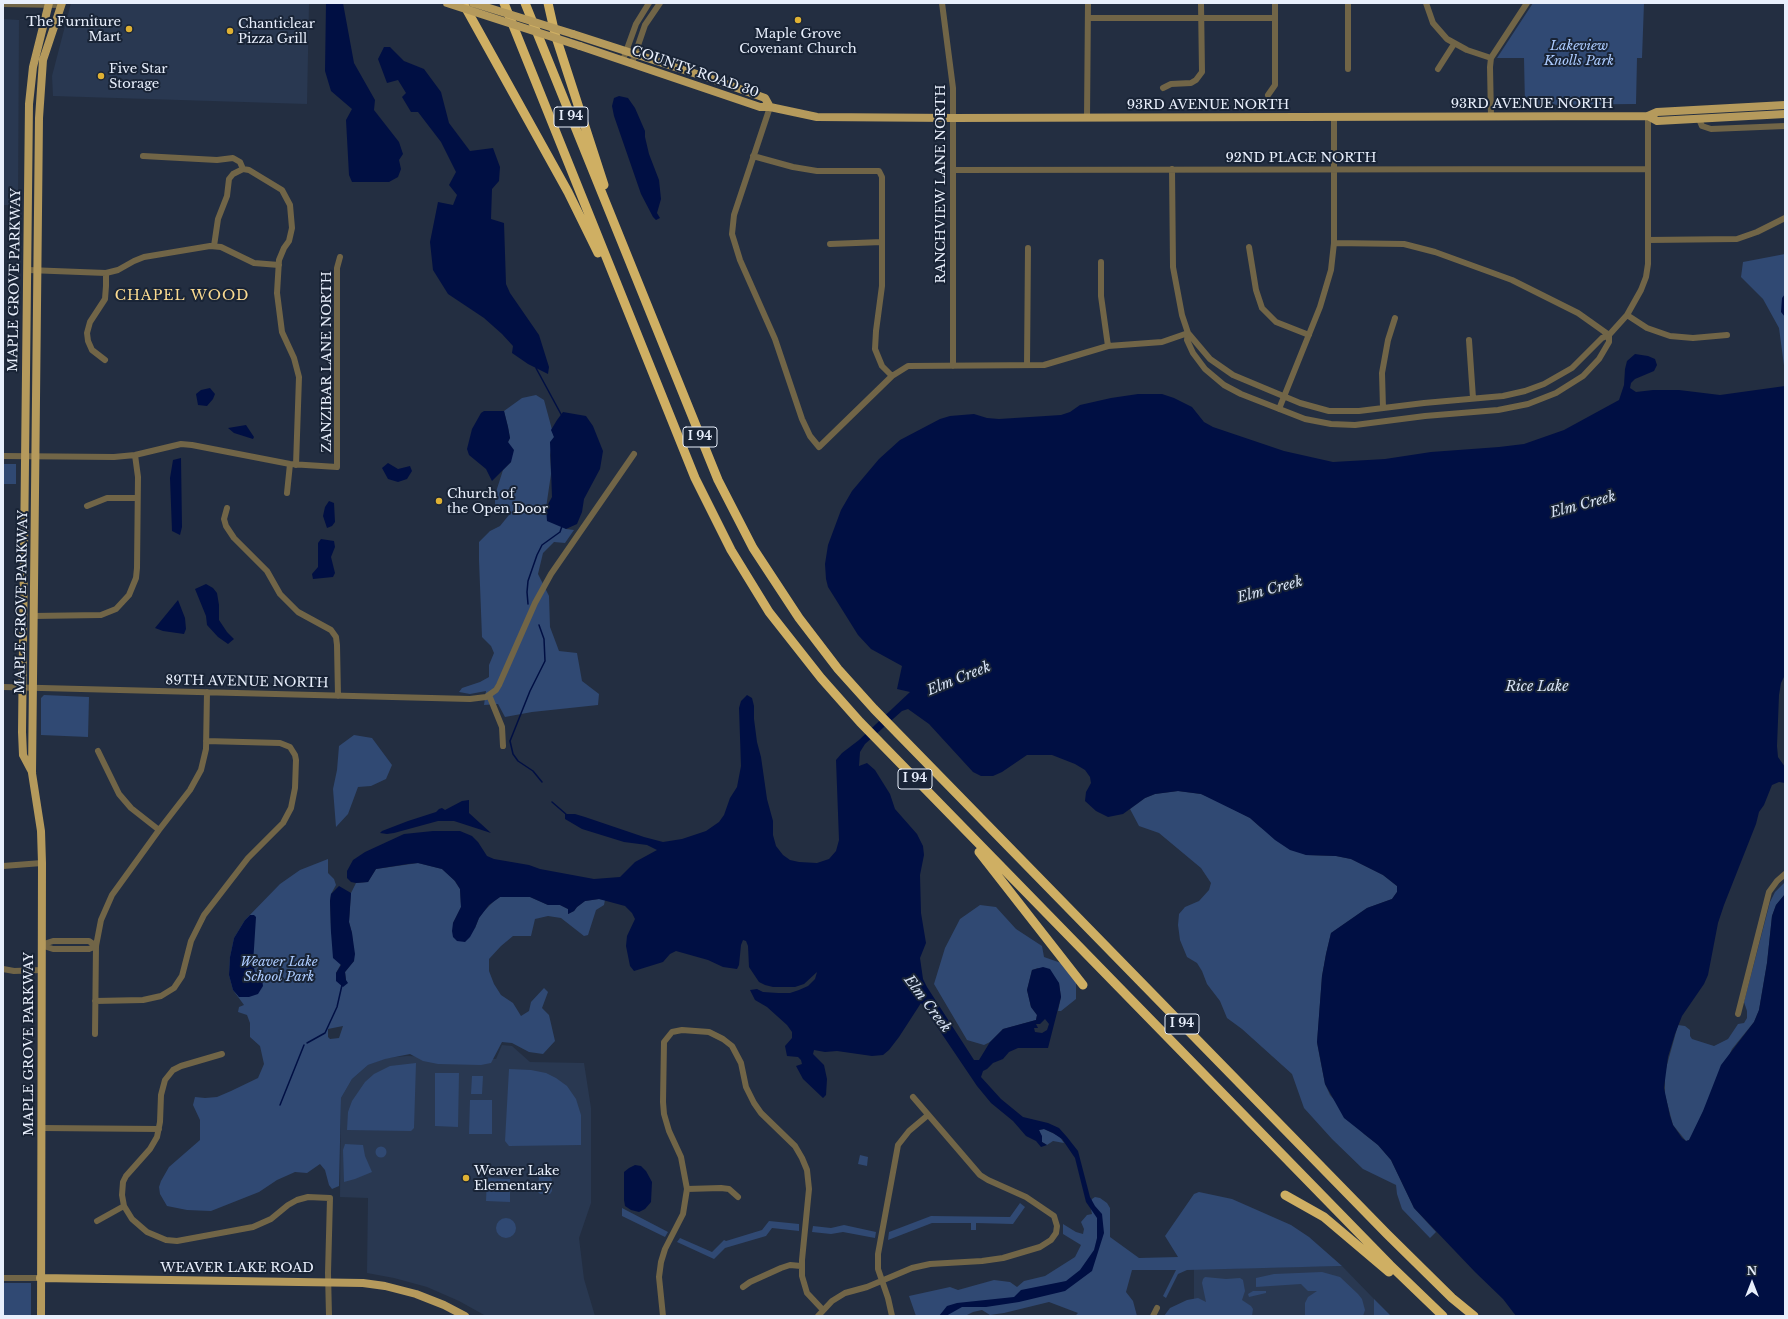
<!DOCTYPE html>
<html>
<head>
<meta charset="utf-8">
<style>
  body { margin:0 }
  #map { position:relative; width:1788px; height:1319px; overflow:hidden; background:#232e41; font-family:"Libre Baskerville",serif }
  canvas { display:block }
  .frame { position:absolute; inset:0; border:4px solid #e8effc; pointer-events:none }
  .north { position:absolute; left:1732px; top:1263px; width:40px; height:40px; -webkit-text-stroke:3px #192436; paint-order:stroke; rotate:0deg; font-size:11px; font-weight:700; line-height:16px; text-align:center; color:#e8effc }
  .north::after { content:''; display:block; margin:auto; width:14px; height:18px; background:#e8effc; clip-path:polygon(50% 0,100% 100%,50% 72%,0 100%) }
</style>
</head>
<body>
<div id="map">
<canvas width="1788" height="1319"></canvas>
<div class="frame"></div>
<div class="north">N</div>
</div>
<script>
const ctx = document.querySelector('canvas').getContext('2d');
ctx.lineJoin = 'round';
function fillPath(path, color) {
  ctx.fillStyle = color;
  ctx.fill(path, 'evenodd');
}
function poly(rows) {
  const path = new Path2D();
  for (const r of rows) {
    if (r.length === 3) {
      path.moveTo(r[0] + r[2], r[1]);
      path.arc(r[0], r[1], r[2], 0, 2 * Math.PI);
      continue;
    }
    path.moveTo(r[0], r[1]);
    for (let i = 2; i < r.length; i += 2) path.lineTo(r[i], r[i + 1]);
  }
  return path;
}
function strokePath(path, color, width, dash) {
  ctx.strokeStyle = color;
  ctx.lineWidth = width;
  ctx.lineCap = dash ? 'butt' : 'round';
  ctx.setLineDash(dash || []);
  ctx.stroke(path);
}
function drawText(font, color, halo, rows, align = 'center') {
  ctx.font = font + ' "Libre Baskerville",serif';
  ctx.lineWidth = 4;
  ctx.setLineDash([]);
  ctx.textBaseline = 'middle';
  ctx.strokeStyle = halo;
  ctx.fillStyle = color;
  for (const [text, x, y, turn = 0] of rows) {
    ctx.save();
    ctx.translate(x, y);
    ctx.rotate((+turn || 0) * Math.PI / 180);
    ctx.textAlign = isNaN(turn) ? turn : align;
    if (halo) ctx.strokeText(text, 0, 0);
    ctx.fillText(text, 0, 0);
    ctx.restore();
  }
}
const built = poly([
  [71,3,309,3,307,104,53,96,52,76],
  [3,19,19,20,18,205,3,205],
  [502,1045,512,1046,530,1062,584,1063,591,1108,591,1203,579,1238,584,1279,595,1316,486,1316,459,1301,427,1287,394,1278,367,1273,368,1198,340,1197,341,1098,352,1079,368,1065,386,1058,407,1056,496,1059],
  [1342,1266,1374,1299,1374,1316,1194,1316,1194,1269]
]);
const green = poly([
  [1533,3,1644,3,1642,58,1637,58,1636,104,1525,105,1524,58,1497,58],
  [1785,254,1785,373,1779,328,1763,299,1741,277,1743,262],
  [536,395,544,400,554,437,550,455,551,474,546,508,566,529,574,530,565,543,554,542,543,553,538,574,549,596,550,627,559,651,577,653,582,681,599,694,598,705,532,712,505,717,498,704,484,705,486,691,470,694,459,692,462,688,480,682,489,677,489,665,494,653,491,646,482,637,479,560,479,542,490,531,500,526,509,515,507,507,497,508,495,504,495,495,503,470,511,462,508,442,510,438,508,427,504,411,522,398],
  [3,464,16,464,16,484,3,484],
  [44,695,89,697,88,737,41,735,41,698],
  [354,735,372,738,392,765,386,779,371,786,358,787,348,814,336,827,333,789,337,770,339,746],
  [1178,791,1201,794,1216,800,1250,818,1260,827,1306,855,1336,856,1351,859,1383,875,1397,886,1397,892,1392,899,1367,908,1331,933,1326,954,1322,976,1317,1043,1325,1084,1330,1095,1364,1134,1378,1145,1391,1160,1414,1208,1436,1232,1430,1238,1402,1209,1397,1194,1396,1185,1363,1169,1332,1139,1304,1108,1292,1074,1242,1029,1227,1018,1220,1001,1207,984,1202,971,1197,963,1187,957,1180,940,1178,925,1179,914,1185,907,1199,901,1209,890,1211,883,1201,868,1159,833,1139,826,1130,809,1145,798,1155,794],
  [328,859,328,873,334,879,336,885,331,894,330,901,331,932,341,964,336,973,346,980,345,972,354,961,352,933,349,922,351,893,356,883,368,882,376,869,418,863,442,869,454,880,460,889,461,907,453,923,475,928,479,918,484,911,494,901,500,897,530,897,548,905,560,905,568,909,568,914,574,911,577,907,585,901,599,899,605,900,604,905,596,910,588,935,584,936,561,918,548,916,535,919,531,936,513,936,501,946,489,959,489,971,494,984,501,995,513,1003,521,1016,529,1011,531,1002,544,988,548,992,542,1008,549,1015,555,1041,543,1054,529,1052,512,1043,502,1042,491,1063,481,1065,438,1064,423,1061,410,1054,385,1059,368,1065,352,1079,341,1098,339,1186,332,1189,329,1185,325,1170,320,1164,307,1173,295,1172,277,1180,259,1192,211,1211,187,1210,167,1206,160,1194,159,1187,161,1181,169,1167,200,1140,200,1120,193,1105,195,1097,205,1098,217,1097,231,1091,258,1078,264,1064,260,1046,250,1037,250,1023,247,1015,238,1012,239,1007,244,1005,233,990,229,975,230,957,234,938,245,920,280,884,300,870],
  [343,1026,339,1038,330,1039,328,1037,328,1029],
  [1785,882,1785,894,1776,905,1772,916,1767,963,1759,1010,1754,1022,1732,1049,1692,1136,1689,1140,1686,1141,1673,1125,1665,1095,1665,1072,1678,1025,1685,1026,1690,1030,1690,1036,1692,1039,1714,1046,1728,1039,1738,1024,1744,1023,1747,1018,1747,1011,1744,1002,1770,902,1775,892],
  [980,905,996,907,1016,929,1042,946,1044,957,1061,963,1076,983,1076,999,1061,1011,1058,1011,1061,997,1059,983,1038,968,1032,970,1027,990,1031,1007,1037,1015,1036,1020,1003,1029,990,1042,984,1045,967,1040,934,984,945,948,960,919],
  [416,1063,414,1128,411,1131,347,1130,348,1112,352,1101,365,1082,374,1074,390,1066],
  [509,1069,531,1070,546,1073,556,1078,567,1086,576,1099,581,1115,581,1145,509,1146,505,1141],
  [435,1073,459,1073,458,1127,435,1126],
  [472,1076,483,1076,482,1094,471,1094],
  [470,1100,492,1100,492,1134,469,1134],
  [1044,1129,1059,1136,1064,1143,1053,1141,1047,1145,1042,1142,1039,1130],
  [345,1144,363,1145,365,1156,372,1172,355,1179,344,1182,343,1150],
  [381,1152,5.5],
  [860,1155,868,1157,867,1166,858,1164],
  [542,1174,549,1174,552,1180,552,1191,550,1194,540,1194,538,1192,539,1175],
  [487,1178,510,1179,510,1202,486,1201],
  [1199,1192,1232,1199,1291,1225,1309,1237,1342,1266,1187,1270,1178,1274,1166,1298,1163,1296,1176,1270,1132,1270,1126,1292,1133,1301,1137,1316,1075,1316,1078,1313,1049,1302,1004,1313,990,1315,982,1310,973,1312,965,1316,916,1316,909,1296,950,1287,958,1290,994,1280,1010,1282,1017,1287,1024,1281,1045,1276,1075,1257,1081,1245,1063,1234,1063,1224,1076,1232,1083,1234,1084,1229,1081,1222,1087,1215,1092,1214,1090,1204,1092,1199,1095,1197,1100,1198,1107,1203,1110,1208,1110,1237,1139,1258,1178,1257,1165,1236,1194,1194],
  [1020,1203,1025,1207,1013,1224,976,1223,976,1230,971,1230,971,1223,932,1223,888,1240,889,1232,931,1216,1010,1217],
  [622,1208,668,1232,665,1237,622,1216],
  [506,1228,10],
  [769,1221,799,1224,799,1231,772,1228,766,1236,725,1248,714,1259,677,1242,680,1238,712,1252,724,1240,726,1241,762,1230],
  [844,1225,876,1232,875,1238,843,1232,831,1234,812,1232,813,1226,831,1228],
  [1322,1272,1340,1277,1358,1294,1362,1299,1365,1310,1363,1316,1305,1316,1305,1303,1308,1297,1317,1291,1308,1291,1301,1284,1256,1287,1256,1278,1274,1274],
  [1205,1277,1226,1279,1240,1278,1243,1280,1245,1291,1242,1300,1251,1306,1253,1309,1252,1316,1164,1316,1170,1308,1187,1300,1198,1298,1206,1302,1202,1283,1203,1279],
  [3,1283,31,1283,31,1316,3,1316],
  [1253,1291,1266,1291,1266,1293,1249,1297,1248,1294],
  [1374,1299,1391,1316,1374,1316]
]);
const water = poly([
  [326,3,343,3,354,63,375,100,374,110,399,142,403,154,399,160,401,169,398,177,389,182,352,182,349,175,346,120,352,109,331,91,325,71],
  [384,47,390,47,404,61,424,69,441,92,449,123,470,151,493,148,500,167,499,181,492,189,491,219,504,223,506,284,510,293,539,335,549,367,548,374,528,364,512,353,513,346,502,334,484,318,448,294,433,270,430,242,438,202,453,205,457,195,449,185,456,172,441,142,418,112,411,112,402,97,406,93,398,80,387,83,378,59],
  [619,96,628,98,635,108,645,131,645,137,649,154,659,180,661,199,657,213,660,218,656,220,653,217,641,194,614,116,612,106,614,98],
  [1785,294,1785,317,1781,312,1782,298],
  [1635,354,1648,356,1655,359,1657,365,1654,371,1635,379,1631,383,1630,388,1636,392,1653,390,1679,390,1720,395,1785,386,1785,675,1781,683,1779,695,1777,746,1778,757,1785,767,1785,783,1779,782,1772,785,1764,805,1759,812,1756,824,1724,905,1718,923,1708,975,1704,984,1682,1016,1675,1034,1668,1057,1664,1088,1670,1116,1673,1125,1682,1138,1686,1141,1689,1140,1703,1111,1721,1065,1754,1022,1759,1010,1767,963,1772,916,1776,905,1785,894,1785,1316,1516,1316,1503,1299,1475,1272,1414,1208,1391,1160,1378,1145,1344,1118,1325,1084,1317,1042,1322,976,1326,954,1331,933,1367,908,1392,899,1397,892,1397,886,1383,875,1351,859,1336,856,1306,855,1290,850,1275,840,1250,818,1201,794,1178,791,1155,794,1145,798,1123,814,1108,817,1096,811,1085,801,1086,792,1091,783,1090,777,1085,770,1075,764,1052,755,1027,755,1002,772,993,776,981,776,973,772,929,724,908,709,902,711,865,744,860,752,859,766,867,763,875,770,890,794,895,809,917,834,923,846,924,855,920,875,921,913,926,943,920,958,923,979,927,987,974,1060,979,1060,990,1042,1003,1029,1036,1020,1037,1015,1031,1007,1027,990,1032,970,1043,967,1050,969,1059,983,1061,997,1048,1048,1018,1048,1009,1052,1003,1059,993,1063,987,1069,983,1071,981,1077,1001,1099,1023,1117,1048,1123,1059,1128,1067,1137,1078,1151,1090,1197,1095,1206,1102,1214,1104,1233,1092,1271,1065,1291,1019,1302,986,1307,962,1307,946,1316,939,1316,947,1306,957,1303,1014,1297,1021,1290,1066,1281,1080,1270,1094,1250,1097,1238,1097,1218,1086,1202,1075,1158,1062,1139,1053,1133,1044,1129,1039,1130,1042,1136,1042,1142,1047,1145,1041,1147,1036,1141,1026,1136,1013,1121,991,1103,977,1086,921,1003,899,1037,889,1050,883,1055,872,1056,837,1051,825,1052,814,1050,813,1054,824,1065,827,1079,826,1095,823,1098,803,1079,796,1066,802,1064,801,1060,798,1057,787,1056,785,1046,792,1038,792,1032,787,1025,767,1007,755,1000,750,990,757,989,763,992,778,993,790,993,799,990,808,986,815,979,817,972,804,984,795,987,773,987,765,985,759,982,749,967,748,946,746,941,743,940,741,945,739,965,737,969,723,967,708,960,676,951,670,954,663,962,634,971,630,966,626,946,627,936,635,919,632,913,625,906,599,899,585,901,577,907,574,911,568,914,568,909,560,905,548,905,530,897,500,897,489,905,479,918,475,928,470,937,465,942,457,941,453,937,452,931,453,923,461,907,460,889,455,881,442,869,418,863,408,864,376,869,368,882,356,883,351,882,347,878,347,871,353,860,365,852,404,834,433,831,460,831,472,836,478,842,487,856,494,859,529,865,540,869,594,879,620,877,635,862,657,850,647,845,624,842,582,829,565,819,565,814,575,814,585,817,644,837,663,842,682,839,706,831,719,822,724,815,730,798,737,787,741,766,739,708,741,701,747,695,752,698,754,706,754,719,757,742,761,757,767,799,773,821,773,835,776,846,783,855,790,860,799,862,817,863,829,859,836,851,839,840,836,760,842,753,859,740,910,692,897,689,902,666,871,649,858,635,828,587,826,579,825,564,828,545,841,510,852,491,879,459,900,440,940,419,950,416,974,414,987,418,999,419,1061,415,1070,412,1080,405,1111,398,1138,394,1162,394,1174,398,1192,407,1204,422,1213,427,1284,451,1333,462,1385,459,1431,452,1499,447,1524,444,1564,430,1619,400,1624,385,1625,369,1627,361],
  [1045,1019,1049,1024,1047,1030,1042,1033,1035,1032,1034,1028,1038,1028,1036,1024,1040,1024],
  [210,388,215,394,213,399,207,406,198,405,196,394,201,390],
  [484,411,504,411,508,427,510,438,508,442,514,450,511,462,492,481,486,469,469,455,467,449,472,429,481,413],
  [563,412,586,416,593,426,603,451,600,469,584,499,582,512,577,524,566,529,547,521,546,508,552,497,550,442,554,437,551,430,557,420],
  [246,425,254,437,253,439,234,433,228,428],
  [181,458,182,527,180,535,172,531,170,478,173,460],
  [388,463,398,469,410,466,412,471,407,479,398,482,388,479,382,468],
  [329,501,334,503,335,522,332,526,327,528,323,516,325,507],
  [321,539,334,541,335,547,331,557,335,573,333,577,313,579,312,574,318,567,318,543],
  [206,584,213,588,217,593,219,605,219,620,227,632,234,639,228,644,218,637,207,625,206,616,195,589],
  [178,600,185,618,186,629,184,634,163,631,155,628],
  [469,800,469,813,491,833,454,821,438,821,394,833,387,834,380,833,382,831,408,821,436,812,439,809,442,808,445,810,462,801],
  [339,886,351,893,349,922,352,933,355,954,354,961,345,972,346,980,348,983,343,987,336,981,336,973,341,965,333,958,331,932,330,901,331,894],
  [250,915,254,915,256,917,253,964,255,972,262,979,263,986,258,994,249,997,239,997,233,990,229,975,230,957,234,938,245,920],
  [635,1165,641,1166,646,1171,652,1182,651,1202,645,1209,639,1212,631,1210,625,1206,624,1200,624,1172,629,1168]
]);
const stream = poly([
  [536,368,562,416],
  [528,604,527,592,528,581,537,555,542,545,560,532,562,526],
  [539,625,544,639,545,661,530,691,510,741,513,754,518,761,533,771,542,782],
  [552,802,567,815],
  [307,1043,325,1033,337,1007,342,985],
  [280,1105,304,1045]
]);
const minor = poly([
  [942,3,953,88,953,366],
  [1348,3,1348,69],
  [1426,3,1433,23,1447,39,1467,50,1491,58],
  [3,4,61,5],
  [1088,18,1275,18],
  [623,60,636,24,649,3],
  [632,63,645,25,660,3],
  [1438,69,1454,44],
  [1163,88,1171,84,1191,83,1196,80,1202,72,1201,3],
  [1268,95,1275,85,1275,3],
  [770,107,734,215,732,234,740,260,775,339,802,419,810,436,819,447,892,376,908,366,1044,365,1108,346,1162,342,1188,333],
  [1491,117,1490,67,1491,58,1527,3],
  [1087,118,1088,3],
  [1699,119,1702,126,1711,129,1785,126],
  [143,156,217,160,233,158,240,162,243,169],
  [753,156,793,167,817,171,879,171,882,177,882,286,876,331,875,349,882,366,892,376],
  [1172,169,1173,267,1182,315,1188,333,1187,340,1193,353,1205,369,1224,385,1241,394,1305,419,1331,424,1355,425,1425,416,1498,410,1528,404,1556,393,1583,376,1599,359,1609,342,1609,335],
  [954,170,1648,169],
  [1648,240,1737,239,1757,232,1785,218],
  [1334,243,1404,244,1435,252,1512,280,1578,313,1609,335],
  [830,244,882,242],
  [214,246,218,219,227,196,229,179,233,174,243,169,249,170,282,190,290,205,292,228,289,241,284,248,279,260,277,293,282,332,294,358,299,377,296,465],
  [1249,247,1256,290,1262,308,1276,322,1309,335],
  [1101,262,1101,296,1108,346],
  [28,270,106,273,118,270,134,261,144,257,210,246,221,247,254,263,279,265],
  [1627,315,1647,328,1670,336,1693,338,1727,335],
  [1188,333,1210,359,1233,375,1300,403,1329,411,1359,411,1424,403,1503,396,1525,391,1544,384,1572,368,1602,338,1609,335,1627,315,1641,290,1646,277,1648,264,1648,116],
  [1469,340,1473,398],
  [105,360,92,350,88,341,87,333,90,322,105,299,106,286,106,273],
  [1027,365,1028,248],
  [1383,408,1382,373,1388,340,1395,318],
  [1279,409,1320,307,1331,270,1334,243,1334,117],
  [3,456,114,457,135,455,181,444,192,445,290,464,337,467,337,268,340,257],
  [287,493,290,464],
  [87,506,107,498,137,498],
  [227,508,224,519,226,526,234,538,267,571,280,594,298,612,331,630,336,637,337,645,338,696],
  [33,616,101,615,116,609,129,595,136,578,137,568,138,477,135,455],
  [3,687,470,699,486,697,496,690,499,685,535,603,551,574,634,454],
  [489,695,502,727,503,746],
  [98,751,119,794,131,808,159,830],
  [3,866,42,863],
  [41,945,53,941,89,941,96,946],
  [41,945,53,949,89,949,96,946],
  [3,969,14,971,41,970],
  [95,1001,143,1000,161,996,174,988,182,976,191,941,204,915,248,858,283,823,291,808,295,788,296,760,295,755,290,747,280,743,206,741],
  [1738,1014,1769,892,1777,881,1785,874],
  [95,1034,96,946,101,920,112,895,159,830,190,790,201,770,206,749,207,692],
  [222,1054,181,1066,173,1070,165,1080,161,1095,160,1122,157,1137,150,1149,126,1176,123,1182,122,1195,124,1206,132,1219,147,1232,166,1240,177,1241,253,1227,271,1219,288,1205,297,1200,308,1197,330,1198,328,1273,329,1316],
  [42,1128,159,1129],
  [687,1189,721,1188,729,1189,738,1197],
  [97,1221,124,1206],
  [3,1278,40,1278],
  [743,1287,750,1282,781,1268,790,1265,801,1266],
  [663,1316,659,1277,661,1262,665,1249,683,1214,687,1189,681,1157,669,1131,664,1114,663,1102,664,1042,672,1032,682,1030,709,1032,723,1039,732,1046,741,1063,746,1087,754,1103,761,1113,795,1146,802,1158,807,1170,809,1189,802,1260,802,1276,807,1293,823,1310],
  [818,1316,832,1301,845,1293,867,1287,912,1268,930,1264,982,1261,1003,1258,1040,1247,1051,1240,1056,1233,1057,1226,1054,1216,1026,1197,988,1180,980,1175,913,1097],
  [892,1316,888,1298,878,1269,878,1254,898,1145,909,1131,928,1115],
  [1153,1316,1157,1308]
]);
const major = poly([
  [573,34,709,78,765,98,770,107],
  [580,46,760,107,770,107,817,117,953,118,1648,116,1657,112,1785,105],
  [1648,116,1657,121,1785,114],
  [32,772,23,755,22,732,29,104,33,67,49,3],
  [40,1278,363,1283,385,1286,416,1294,444,1305,465,1316],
  [41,1316,42,863,41,831,32,773,39,118,43,60,62,3]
]);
const highway = poly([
  [463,3,568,192,598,253],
  [504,3,695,478,731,550,769,612,821,678,860,722,1390,1265,1443,1316],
  [525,3,718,480,753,548,799,618,838,669,874,709,1387,1234,1452,1298,1474,1316],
  [548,3,555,34,604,185],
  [979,852,1083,985],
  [1285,1195,1324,1217,1389,1272]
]);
const majorBridge = poly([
  [447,3,580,46],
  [473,3,573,34]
]);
const markers = [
  [798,20,4,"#dfb133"],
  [129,29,4,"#dfb133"],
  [230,31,4,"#dfb133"],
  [101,76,4,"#dfb133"],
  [439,501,4,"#dfb133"],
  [466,1178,4,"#dfb133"]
];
const shields = [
  [571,117,34],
  [700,437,34],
  [915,779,34],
  [1182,1024,34]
];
const shieldNames = [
  ["I 94",571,117],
  ["I 94",700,437],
  ["I 94",915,779],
  ["I 94",1182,1024]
];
const poiNames = [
  ["The Furniture",121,22,"right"],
  ["Mart",121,37,"right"],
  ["Chanticlear",238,24],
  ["Pizza Grill",238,39],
  ["Maple Grove",798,34,"center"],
  ["Covenant Church",798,49,"center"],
  ["Five Star",109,69],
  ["Storage",109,84],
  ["Church of",447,494],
  ["the Open Door",447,509],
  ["Weaver Lake",474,1171],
  ["Elementary",474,1186]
];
const parkNames = [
  ["Lakeview",1579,46],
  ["Knolls Park",1579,61],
  ["Weaver Lake",279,962],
  ["School Park",279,977]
];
const streetNames = [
  ["COUNTY ROAD 30",695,72,19],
  ["93RD AVENUE NORTH",1532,104],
  ["93RD AVENUE NORTH",1208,105],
  ["92ND PLACE NORTH",1301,158],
  ["RANCHVIEW LANE NORTH",941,184,-90],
  ["MAPLE GROVE PARKWAY",15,280,-89],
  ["ZANZIBAR LANE NORTH",327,362,-90],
  ["MAPLE GROVE PARKWAY",22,602,-89],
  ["89TH AVENUE NORTH",247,682,1],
  ["MAPLE GROVE PARKWAY",29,1044,-90],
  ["WEAVER LAKE ROAD",237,1268]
];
const neighbourhoodNames = [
  ["CHAPEL WOOD",182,296]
];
const waterNames = [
  ["Elm Creek",1583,505,-15],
  ["Elm Creek",1270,590,-15],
  ["Elm Creek",959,679,-22],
  ["Rice Lake",1537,687],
  ["Elm Creek",927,1004,53]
];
fillPath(built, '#293851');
fillPath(green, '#304973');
fillPath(water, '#000f43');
strokePath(stream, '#000f43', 1.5);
strokePath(minor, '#716547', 6);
strokePath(major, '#b59a5c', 8);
strokePath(highway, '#cfaf63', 9);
strokePath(majorBridge, '#b59a5c', 8);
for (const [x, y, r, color] of markers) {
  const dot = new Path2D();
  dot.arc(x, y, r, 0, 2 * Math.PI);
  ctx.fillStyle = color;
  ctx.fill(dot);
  strokePath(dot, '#192436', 1.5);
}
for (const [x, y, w] of shields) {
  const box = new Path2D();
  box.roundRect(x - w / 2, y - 10, w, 20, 3);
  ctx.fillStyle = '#192436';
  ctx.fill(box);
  strokePath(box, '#e8effc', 1);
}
drawText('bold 12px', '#e8effc', null, shieldNames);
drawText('13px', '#e8effc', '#192436', poiNames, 'left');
drawText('italic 13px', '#accbfe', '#192436', parkNames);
drawText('13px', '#e8effc', '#192436', streetNames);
ctx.letterSpacing = '1px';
drawText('14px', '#fbdb91', '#192436', neighbourhoodNames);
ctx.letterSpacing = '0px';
drawText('italic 14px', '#d8e3f5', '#192436', waterNames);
</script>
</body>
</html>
